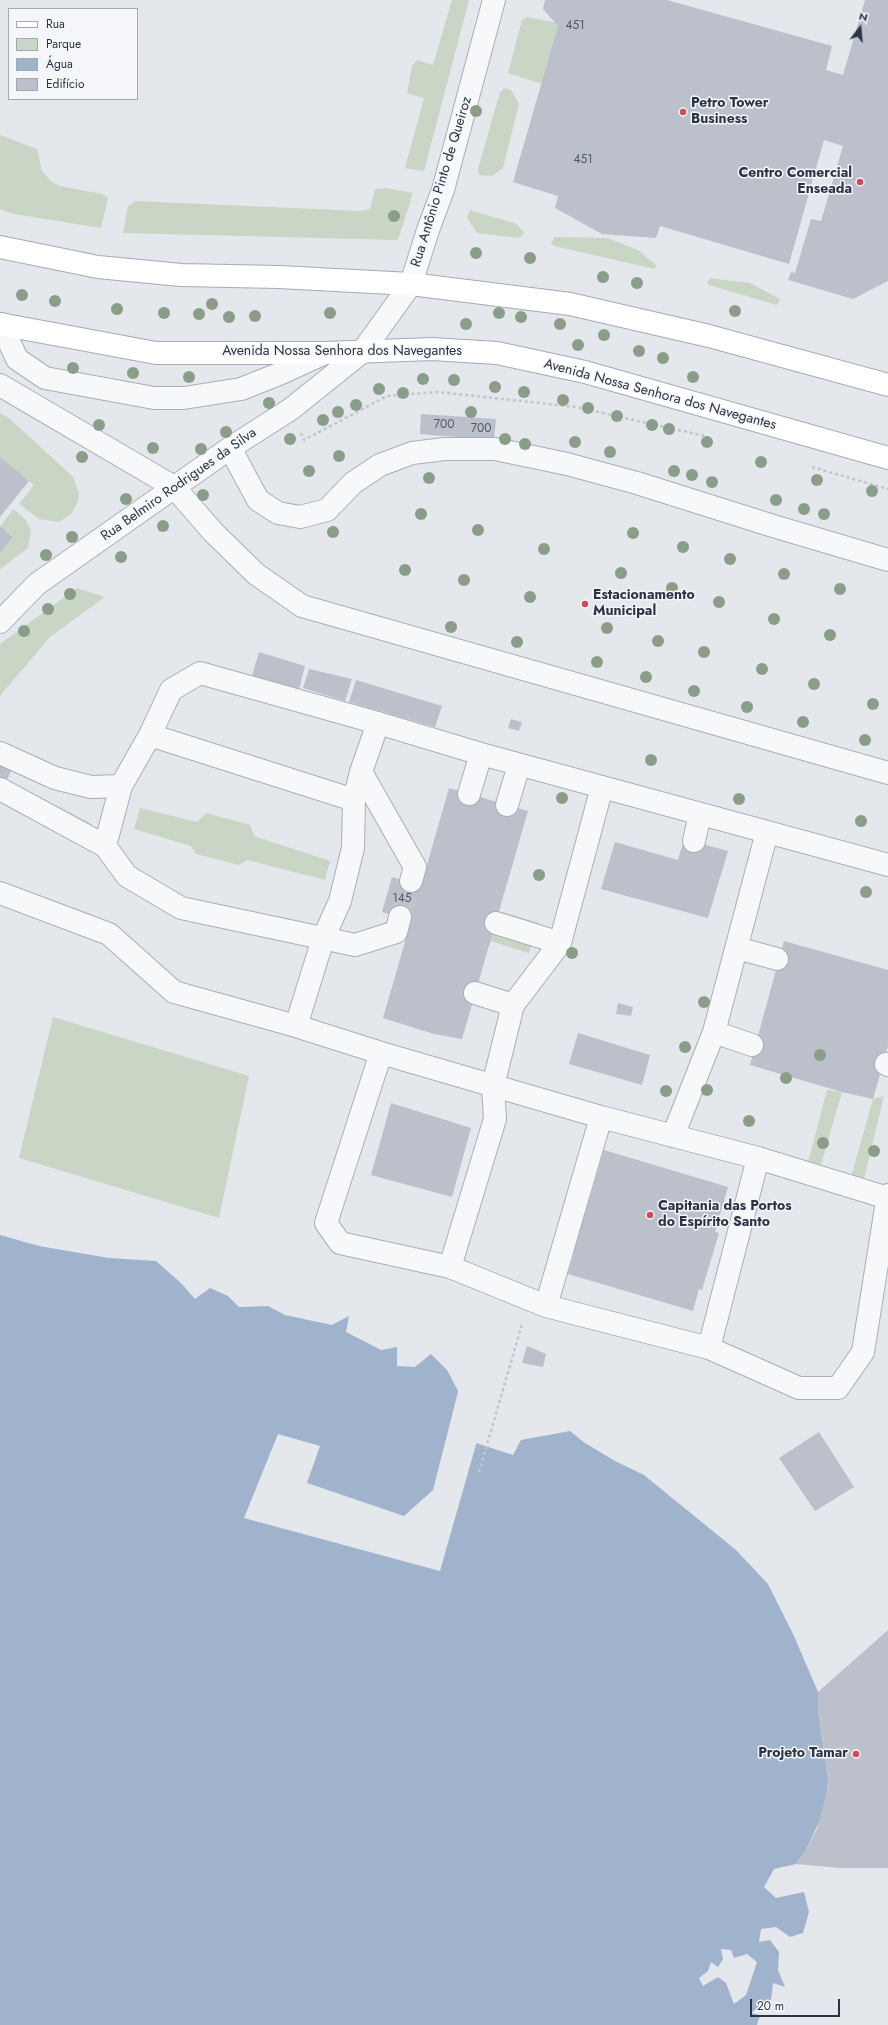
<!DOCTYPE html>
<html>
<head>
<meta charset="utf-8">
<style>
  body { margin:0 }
  #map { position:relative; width:888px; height:2025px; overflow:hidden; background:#e4e7ec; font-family:Jost,sans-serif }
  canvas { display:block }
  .legend { position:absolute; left:8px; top:8px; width:130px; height:92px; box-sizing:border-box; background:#f4f6f9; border:1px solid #a4a8b1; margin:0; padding:5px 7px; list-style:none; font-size:12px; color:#2b3445 }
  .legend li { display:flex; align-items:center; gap:8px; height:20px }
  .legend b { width:20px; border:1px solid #a4a8b1 }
  .north { position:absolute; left:840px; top:8px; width:40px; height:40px; -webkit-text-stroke:3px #f4f6f9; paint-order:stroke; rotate:16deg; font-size:11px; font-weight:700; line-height:16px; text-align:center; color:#2b3445 }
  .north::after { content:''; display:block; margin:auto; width:14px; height:18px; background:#2b3445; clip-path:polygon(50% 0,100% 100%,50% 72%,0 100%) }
  .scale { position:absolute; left:750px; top:1999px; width:90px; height:18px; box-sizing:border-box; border:2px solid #2b3445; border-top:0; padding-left:5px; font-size:12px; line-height:14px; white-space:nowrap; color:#2b3445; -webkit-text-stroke:3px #f4f6f9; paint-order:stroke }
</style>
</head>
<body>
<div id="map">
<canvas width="888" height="2025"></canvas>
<ul class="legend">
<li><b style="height:5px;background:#fff"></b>Rua</li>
<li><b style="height:11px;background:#c9d6c5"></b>Parque</li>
<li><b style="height:11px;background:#9fb4cc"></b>Água</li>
<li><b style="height:11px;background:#bbc0ca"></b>Edifício</li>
</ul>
<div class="north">N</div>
<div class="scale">20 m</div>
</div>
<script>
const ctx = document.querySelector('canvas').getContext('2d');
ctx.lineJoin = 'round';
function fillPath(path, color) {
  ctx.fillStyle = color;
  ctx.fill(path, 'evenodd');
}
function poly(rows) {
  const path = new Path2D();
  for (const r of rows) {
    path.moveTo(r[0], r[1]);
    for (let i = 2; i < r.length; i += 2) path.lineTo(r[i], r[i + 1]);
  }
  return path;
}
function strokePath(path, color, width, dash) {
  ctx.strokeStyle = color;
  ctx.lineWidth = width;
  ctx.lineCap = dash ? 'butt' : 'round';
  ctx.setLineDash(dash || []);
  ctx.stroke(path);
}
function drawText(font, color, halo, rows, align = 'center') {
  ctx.font = font + ' Jost,sans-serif';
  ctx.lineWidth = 3;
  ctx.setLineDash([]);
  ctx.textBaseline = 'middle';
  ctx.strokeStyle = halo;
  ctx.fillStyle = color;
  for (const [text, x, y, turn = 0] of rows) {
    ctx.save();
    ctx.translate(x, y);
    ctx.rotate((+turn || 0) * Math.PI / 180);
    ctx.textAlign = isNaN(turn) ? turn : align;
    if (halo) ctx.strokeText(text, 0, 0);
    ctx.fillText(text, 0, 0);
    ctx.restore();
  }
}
const green = poly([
  [452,0,469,0,424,171,405,168,424,98,407,93,412,66,417,60,433,65],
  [527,17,557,23,558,26,542,84,508,73,522,20],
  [504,88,511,90,519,104,503,168,492,176,479,175,478,169,500,92],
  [0,135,37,149,42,171,51,181,59,186,102,194,108,198,101,228,14,214,0,209],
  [386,188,413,193,398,240,123,233,128,206,136,201,360,211,370,209,375,189],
  [470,210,517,224,524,233,519,238,477,233,467,218],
  [555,237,607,238,638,250,656,265,655,269,554,246,551,243],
  [710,278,750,283,780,299,777,305,709,285,707,282],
  [0,413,9,418,73,477,79,493,78,502,71,514,59,522,39,519,19,504,34,485,0,457],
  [13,509,26,520,31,531,28,548,0,569,0,550,12,535,0,527],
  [77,588,105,597,50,637,0,696,0,644],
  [8,780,92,824,91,831,3,790],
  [140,808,197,822,206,813,250,825,254,836,330,861,325,880,247,860,239,865,196,854,191,846,134,829],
  [499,911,539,923,529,953,490,941],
  [53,1017,249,1076,219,1218,19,1158],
  [827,1090,842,1092,818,1175,806,1170],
  [884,1096,862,1187,849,1184,873,1099]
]);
const water = poly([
  [0,1235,39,1246,109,1258,156,1261,181,1283,195,1299,210,1288,228,1296,239,1307,268,1306,285,1315,332,1325,349,1316,346,1332,381,1350,397,1347,397,1366,415,1367,431,1354,447,1370,477,1426,470,1441,513,1455,521,1440,570,1431,585,1443,615,1461,644,1475,736,1550,768,1584,794,1636,818,1692,818,1709,828,1779,827,1792,821,1818,806,1850,796,1864,774,1869,764,1887,776,1898,804,1892,809,1912,803,1933,790,1937,776,1927,761,1929,759,1942,770,1940,779,1952,778,1970,785,1987,773,1983,771,2000,751,2013,760,2015,757,2025,0,2025],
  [721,1949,731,1950,734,1958,747,1954,757,1962,746,1995,734,2004,726,1983,718,1977,703,1986,699,1978,708,1971,711,1962,718,1967,723,1959]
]);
const pier = poly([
  [459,1388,479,1426,473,1439,477,1441,440,1571,244,1518,278,1434,320,1446,307,1483,404,1516,433,1490]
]);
const building = poly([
  [545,0,667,0,832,46,826,70,843,75,865,0,888,0,888,281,853,299,788,280,791,272,795,273,811,219,821,221,843,146,824,140,789,264,660,226,656,238,602,234,555,208,558,196,513,182,558,26,543,9],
  [421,414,496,419,494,440,420,434],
  [0,457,29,481,0,517],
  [0,526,13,537,0,553],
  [259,652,305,666,299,689,252,676],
  [309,669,352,679,345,701,303,688],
  [356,680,442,706,435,727,349,702],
  [511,719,522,722,519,731,508,728],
  [0,758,13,767,0,794],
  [449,788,528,811,462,1039,434,1034,383,1018,411,921,382,912,392,877,421,886],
  [684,839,728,851,708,918,601,889,615,842,678,860],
  [784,941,888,970,888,1046,873,1099,842,1092,750,1065],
  [618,1003,633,1007,631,1016,616,1014],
  [578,1033,650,1055,642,1085,569,1064],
  [391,1103,471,1128,452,1197,371,1175],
  [604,1150,728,1187,715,1232,719,1233,702,1290,699,1289,693,1311,568,1274,574,1254,569,1253,585,1197,590,1198],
  [527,1346,546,1354,543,1367,522,1363],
  [819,1432,854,1487,815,1511,779,1458],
  [888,1630,888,1868,840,1868,796,1864,806,1850,817,1829,827,1792,828,1779,818,1709,818,1692]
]);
const minorTunnel = poly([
  [400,917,411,881]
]);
const path = poly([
  [301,433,304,440,387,396,438,392,576,407,705,436],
  [812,467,888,489],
  [479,1472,522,1324]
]);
const minor = poly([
  [1,324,17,359,45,378,154,398,184,398,241,389,279,374,325,353],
  [0,385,174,487,213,532,256,574,302,606,888,773],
  [230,448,258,500,278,513,300,517,327,510,353,483,380,465,412,453,445,449,495,449,567,464,637,483,773,526,888,560],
  [0,622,37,584,230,448,291,409,362,352,411,284,428,230,443,190,494,0],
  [150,735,354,800],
  [0,753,55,778,91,787,121,786,150,735,171,690,200,673,378,723,481,754,888,865],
  [361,772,415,867,411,881],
  [0,789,105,846,127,876,181,908,355,945,396,932,400,917],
  [469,794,481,754],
  [507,805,519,765],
  [694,841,700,814],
  [105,846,121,786],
  [0,893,109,934,174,992,296,1026,381,1053,601,1117,758,1158,888,1198],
  [496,923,560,943],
  [737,948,777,959],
  [475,993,513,1005],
  [296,1026,323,939,340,901,353,848,354,800,361,772,378,723],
  [714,1032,752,1045],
  [381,1053,326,1223,340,1243,450,1267,546,1306,709,1348,799,1388,838,1388,863,1352,888,1195],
  [886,1064,888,1065],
  [673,1136,714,1032,767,832],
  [450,1267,495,1119,493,1086,513,1005,560,943,602,787],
  [546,1306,601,1117],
  [709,1348,758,1158]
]);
const major = poly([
  [0,247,98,267,181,275,279,277,411,284,570,304,709,336,888,385],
  [0,324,156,353,325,353,432,349,497,353,585,372,888,458]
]);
const trees = [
  [476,111],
  [394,216],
  [476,253],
  [530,258],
  [603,277],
  [637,283],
  [22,295],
  [55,301],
  [212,304],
  [117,309],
  [735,311],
  [164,313],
  [330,313],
  [499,313],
  [199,314],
  [255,316],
  [229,317],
  [521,317],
  [466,324],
  [560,324],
  [604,335],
  [578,345],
  [639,351],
  [663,358],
  [73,368],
  [133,373],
  [189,377],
  [693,377],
  [423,379],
  [454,380],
  [495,387],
  [379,389],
  [524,392],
  [403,393],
  [563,400],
  [269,403],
  [356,405],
  [588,408],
  [338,412],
  [471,412],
  [617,416],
  [323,420],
  [99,425],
  [652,425],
  [669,429],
  [226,432],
  [290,439],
  [505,439],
  [575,442],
  [707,442],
  [525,444],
  [153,448],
  [201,449],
  [610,452],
  [339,456],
  [82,457],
  [761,462],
  [309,471],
  [674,471],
  [692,475],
  [429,478],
  [817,480],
  [712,482],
  [872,491],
  [203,495],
  [126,499],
  [776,500],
  [804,509],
  [421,514],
  [824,514],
  [163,526],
  [478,530],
  [333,532],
  [633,533],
  [72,537],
  [683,547],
  [544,549],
  [46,555],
  [121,557],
  [730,559],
  [405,570],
  [621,573],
  [784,574],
  [464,580],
  [672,588],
  [840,589],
  [70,594],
  [530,597],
  [719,602],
  [48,609],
  [774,619],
  [451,627],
  [607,628],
  [24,631],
  [830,635],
  [658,641],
  [517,642],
  [704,652],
  [597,662],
  [762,669],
  [646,677],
  [814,684],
  [694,691],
  [873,704],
  [747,707],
  [803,722],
  [865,740],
  [651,760],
  [562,798],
  [739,799],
  [861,821],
  [539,875],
  [866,892],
  [572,953],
  [704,1002],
  [685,1047],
  [820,1055],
  [786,1078],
  [707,1090],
  [666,1091],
  [749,1121],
  [823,1143],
  [874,1151]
];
const markers = [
  [683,112,4,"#d1495b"],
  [860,182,4,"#d1495b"],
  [585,604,4,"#d1495b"],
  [650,1215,4,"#d1495b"],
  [856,1754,4,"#d1495b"]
];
const numberNames = [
  ["451",575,26],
  ["451",583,160],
  ["700",444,425],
  ["700",481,429],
  ["145",402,899]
];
const poiNames = [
  ["Petro Tower",691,104],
  ["Business",691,120],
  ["Centro Comercial",852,174,"right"],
  ["Enseada",852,190,"right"],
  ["Estacionamento",593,596],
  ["Municipal",593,612],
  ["Capitania das Portos",658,1207],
  ["do Espírito Santo",658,1223],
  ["Projeto Tamar",848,1754,"right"]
];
const streetNames = [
  ["Rua Antônio Pinto de Queiroz",442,182,-73],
  ["Avenida Nossa Senhora dos Navegantes",342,352],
  ["Avenida Nossa Senhora dos Navegantes",660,395,15],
  ["Rua Belmiro Rodrigues da Silva",179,485,-35]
];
fillPath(green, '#c9d6c5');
fillPath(water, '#9fb4cc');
fillPath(pier, '#e4e7ec');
fillPath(building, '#bbc0ca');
strokePath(minorTunnel, '#bfc3cb', 22, [22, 11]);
strokePath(minor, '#a9aeb7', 24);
strokePath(major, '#a3abb8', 24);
strokePath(path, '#c2c5cb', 2.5, [3, 3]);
strokePath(minor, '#f7f8fa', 22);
strokePath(major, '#fff', 22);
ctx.fillStyle = '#899d89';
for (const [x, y] of trees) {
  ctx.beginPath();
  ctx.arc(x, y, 6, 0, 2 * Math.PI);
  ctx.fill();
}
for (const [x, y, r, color] of markers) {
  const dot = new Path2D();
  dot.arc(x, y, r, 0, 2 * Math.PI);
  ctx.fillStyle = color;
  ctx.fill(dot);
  strokePath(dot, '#f4f6f9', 1.5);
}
drawText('12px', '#4f5766', null, numberNames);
drawText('bold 14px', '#2b3445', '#f4f6f9', poiNames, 'left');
drawText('14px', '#2b3445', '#f4f6f9', streetNames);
</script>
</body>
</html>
